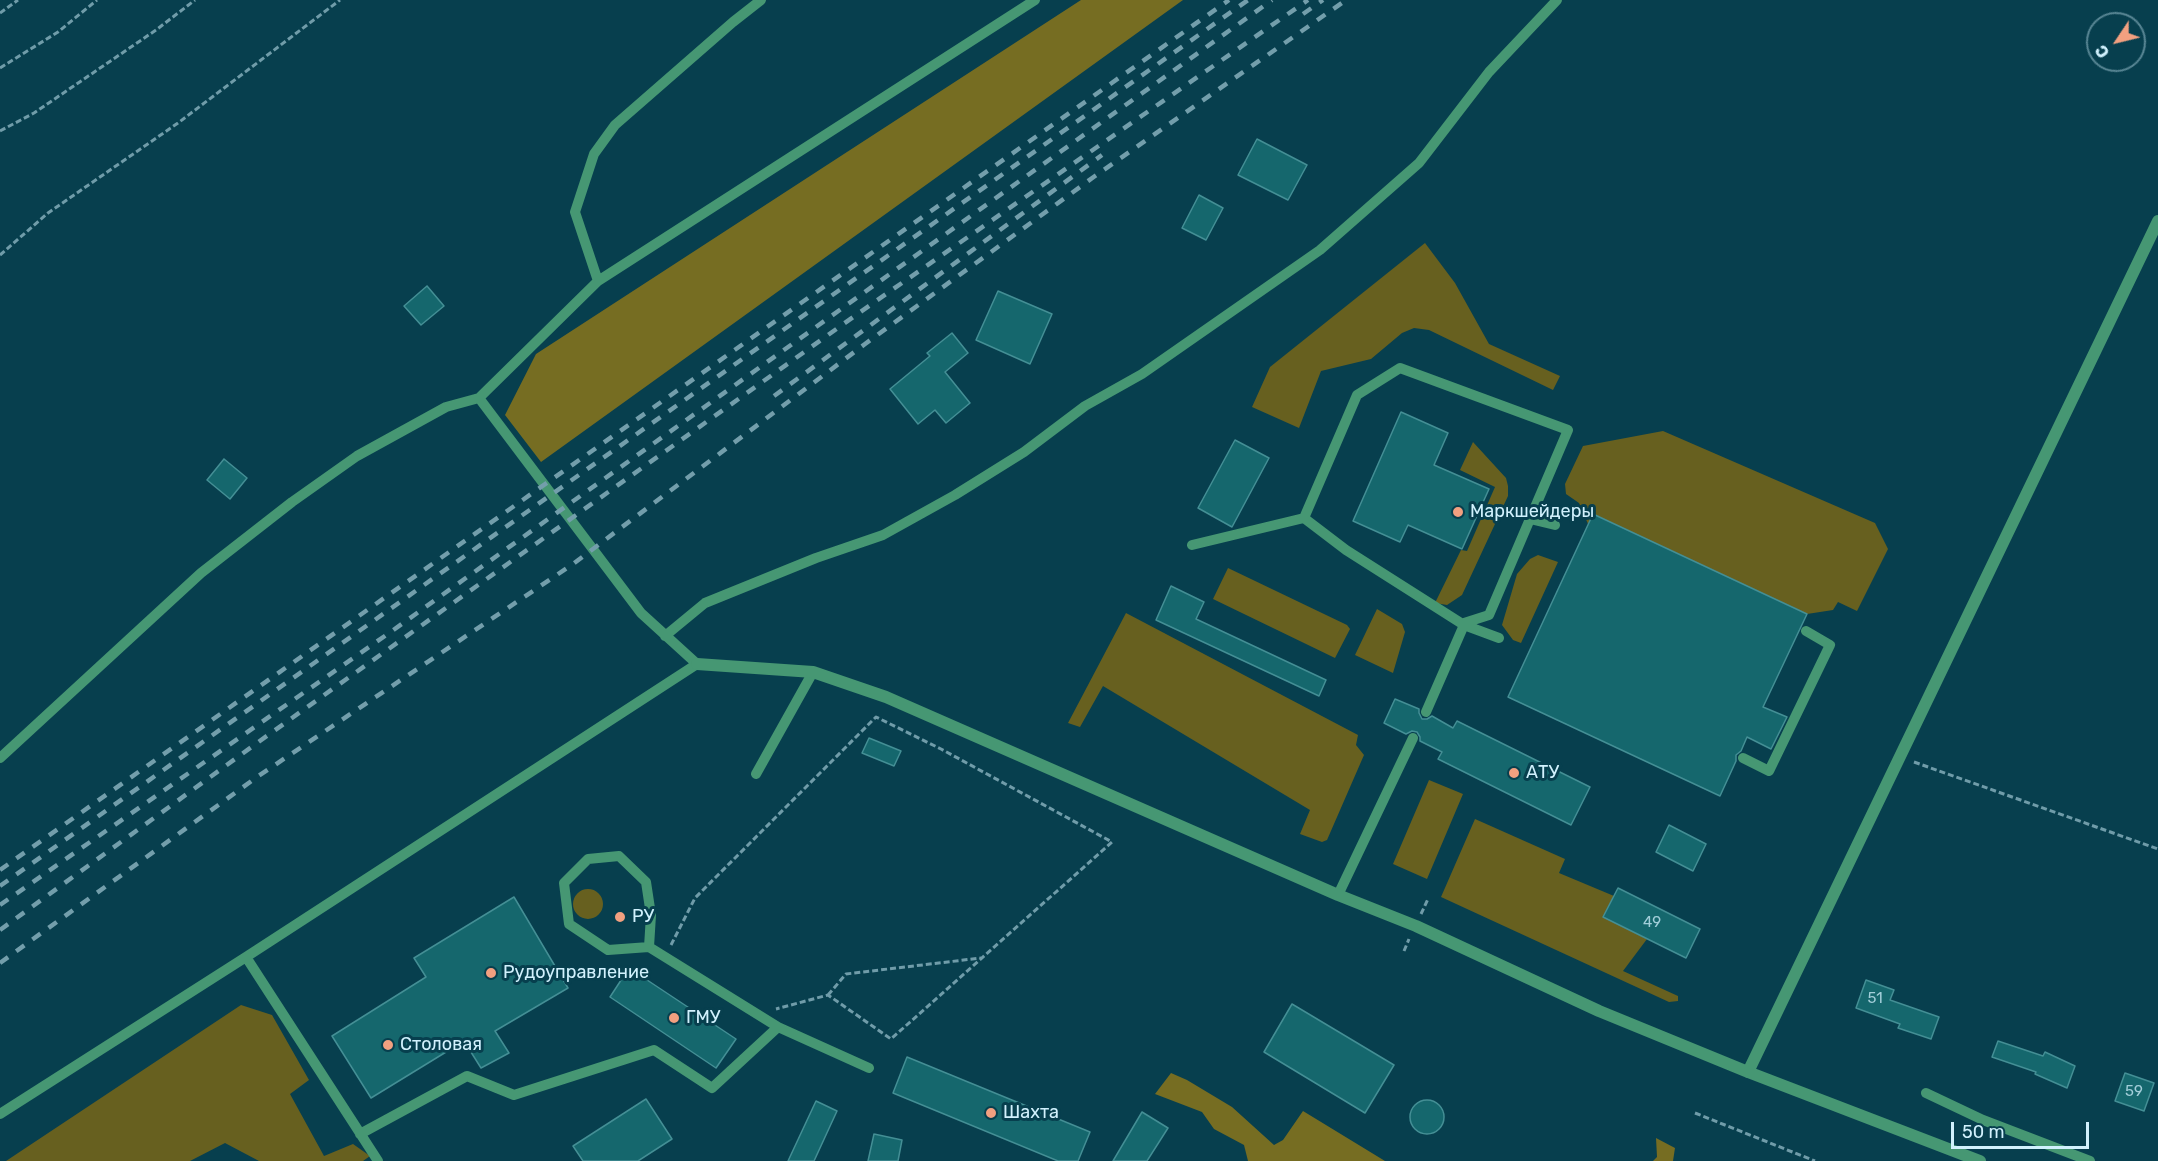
<!DOCTYPE html>
<html>
<head>
<meta charset="utf-8">
<style>
  body { margin:0 }
  #map { position:relative; width:2158px; height:1161px; overflow:hidden; background:#073f4e; font-family:Rubik,sans-serif }
  canvas { display:block }
  .north { position:absolute; left:2086px; top:12px; width:60px; height:60px; box-sizing:border-box; background:#073f4e; border:2px solid #588694; border-radius:50%; rotate:235deg; font-size:16px; font-weight:700; line-height:24px; text-align:center; color:#d1f1fd }
  .north::after { content:''; display:block; margin:auto; width:21px; height:27px; background:#f2a080; clip-path:polygon(50% 0,100% 100%,50% 72%,0 100%) }
  .scale { position:absolute; left:1951px; top:1122px; width:138px; height:27px; box-sizing:border-box; border:3px solid #d1f1fd; border-top:0; padding-left:8px; font-size:18px; line-height:21px; white-space:nowrap; color:#d1f1fd; -webkit-text-stroke:4px #073f4e; paint-order:stroke }
</style>
</head>
<body>
<div id="map">
<canvas width="2158" height="1161"></canvas>
<div class="north">С</div>
<div class="scale">50 m</div>
</div>
<script>
const ctx = document.querySelector('canvas').getContext('2d');
ctx.lineJoin = 'round';
function fillPath(path, color) {
  ctx.fillStyle = color;
  ctx.fill(path, 'evenodd');
}
function poly(rows) {
  const path = new Path2D();
  for (const r of rows) {
    if (r.length === 3) {
      path.moveTo(r[0] + r[2], r[1]);
      path.arc(r[0], r[1], r[2], 0, 2 * Math.PI);
      continue;
    }
    path.moveTo(r[0], r[1]);
    for (let i = 2; i < r.length; i += 2) path.lineTo(r[i], r[i + 1]);
  }
  return path;
}
function strokePath(path, color, width, dash) {
  ctx.strokeStyle = color;
  ctx.lineWidth = width;
  ctx.lineCap = dash ? 'butt' : 'round';
  ctx.setLineDash(dash || []);
  ctx.stroke(path);
}
function drawText(font, color, halo, rows, align = 'center') {
  ctx.font = font + ' Rubik,sans-serif';
  ctx.lineWidth = 6;
  ctx.setLineDash([]);
  ctx.textBaseline = 'middle';
  ctx.strokeStyle = halo;
  ctx.fillStyle = color;
  for (const [text, x, y, turn = 0] of rows) {
    ctx.save();
    ctx.translate(x, y);
    ctx.rotate((+turn || 0) * Math.PI / 180);
    ctx.textAlign = isNaN(turn) ? turn : align;
    if (halo) ctx.strokeText(text, 0, 0);
    ctx.fillText(text, 0, 0);
    ctx.restore();
  }
}
const green = poly([
  [1425,243,1455,283,1489,344,1560,376,1553,390,1429,330,1414,328,1402,333,1371,359,1321,371,1299,428,1252,407,1270,367],
  [1663,431,1875,523,1888,549,1857,611,1838,602,1833,610,1807,614,1593,514,1588,524,1579,503,1566,494,1565,484,1583,446],
  [1473,442,1506,478,1508,486,1508,496,1462,595,1447,605,1435,603,1461,550,1467,551,1495,487,1460,470],
  [1538,555,1558,562,1521,643,1513,640,1502,625,1517,574,1530,559],
  [1228,568,1347,625,1350,629,1335,658,1213,599],
  [1377,609,1402,624,1405,632,1393,673,1355,655],
  [1126,613,1358,735,1356,745,1364,755,1327,840,1322,842,1300,834,1310,810,1103,686,1080,727,1068,723],
  [1429,780,1463,794,1427,879,1393,864],
  [1475,819,1565,859,1559,873,1614,896,1604,917,1647,939,1623,971,1678,996,1678,1001,1669,1002,1441,897],
  [588,904,15],
  [241,1005,272,1015,309,1080,290,1094,324,1156,353,1144,370,1156,363,1161,259,1161,225,1143,190,1161,6,1161]
]);
const forest = poly([
  [1081,0,1183,0,541,462,505,415,536,354],
  [1171,1073,1187,1080,1232,1107,1274,1145,1283,1140,1303,1111,1385,1161,1248,1161,1244,1145,1214,1129,1202,1112,1155,1094],
  [1656,1138,1675,1148,1673,1161,1653,1161,1657,1157]
]);
const building = poly([
  [1257,139,1307,165,1288,200,1238,175,1257,139],
  [1199,195,1223,208,1206,240,1182,228,1199,195],
  [427,286,444,306,421,325,404,306,427,286],
  [998,291,1052,314,1030,364,976,340,998,291],
  [952,333,968,353,945,372,970,403,946,423,935,410,918,424,890,389,930,356,927,353,952,333],
  [1401,412,1448,433,1434,465,1489,489,1462,549,1408,525,1400,542,1353,521,1401,412],
  [1235,440,1269,458,1232,527,1198,508,1235,440],
  [224,459,247,478,230,499,207,480,224,459],
  [1593,514,1807,614,1763,707,1787,717,1771,749,1747,737,1741,751,1736,755,1736,761,1720,796,1508,697,1593,514],
  [1171,586,1204,602,1196,619,1326,680,1319,696,1156,620,1171,586],
  [1395,699,1419,709,1419,713,1422,719,1427,719,1432,716,1453,728,1457,721,1590,787,1571,825,1438,759,1442,752,1420,741,1420,737,1417,732,1412,731,1406,734,1384,723,1395,699],
  [869,738,901,751,894,766,862,753,869,738],
  [1669,825,1706,844,1693,871,1656,852,1669,825],
  [1618,888,1700,929,1686,958,1603,917,1618,888],
  [514,897,568,988,495,1031,509,1053,481,1068,464,1041,371,1098,332,1036,426,977,414,958,514,897],
  [629,968,736,1039,716,1068,610,997,629,968],
  [1866,980,1894,990,1890,1000,1939,1017,1931,1039,1898,1028,1900,1024,1856,1008,1866,980],
  [1292,1004,1394,1065,1365,1113,1264,1052,1292,1004],
  [1998,1041,2043,1056,2045,1052,2075,1066,2067,1088,2035,1074,2036,1072,1992,1057,1998,1041],
  [907,1057,1090,1132,1078,1161,1058,1161,893,1093,907,1057],
  [2125,1073,2154,1083,2144,1111,2115,1101,2125,1073],
  [646,1099,672,1139,638,1161,583,1161,573,1146,646,1099],
  [1427,1117,17],
  [816,1101,837,1111,814,1161,788,1161,816,1101],
  [1142,1112,1168,1128,1147,1161,1113,1161,1142,1112],
  [874,1134,902,1140,898,1161,868,1161,874,1134]
]);
const path = poly([
  [0,13,18,0],
  [0,68,58,32,97,0],
  [0,131,34,113,156,30,195,0],
  [0,255,48,213,178,123,340,0],
  [1914,762,2158,849],
  [1421,914,1428,899],
  [671,945,695,898,876,717,941,749,1112,842,891,1039,828,995,776,1009],
  [1404,951,1409,939],
  [828,995,846,974,981,958],
  [1695,1113,1815,1161]
]);
const service = poly([
  [598,281,575,212,594,154,615,125,733,22,761,0],
  [479,398,598,281,1035,0],
  [1530,519,1555,525],
  [1192,545,1304,518],
  [665,636,705,603,816,558,883,535,955,495,1024,452,1085,406,1142,374,1320,250,1419,163,1489,72,1557,0],
  [1426,712,1464,625,1464,623,1489,615,1568,430,1400,368,1357,395,1304,518,1346,550,1464,625,1499,638],
  [0,758,201,573,292,502,357,456,446,407,479,398,641,613,697,664,246,957,0,1114],
  [1743,758,1769,771,1830,645,1806,631],
  [756,774,813,672],
  [1338,895,1413,738],
  [649,947,651,915,646,882,619,856,588,859,564,883,569,924,608,950,649,947,778,1027],
  [246,957,378,1161],
  [1926,1093,1983,1120,2090,1161],
  [360,1134,467,1076,514,1095,654,1050,712,1088,778,1027,869,1068]
]);
const tertiary = poly([
  [697,664,813,672,886,697,1338,895,1416,926,1599,1011,1748,1072,1980,1161],
  [1748,1072,2158,221]
]);
const rail = poly([
  [1303,14,1323,0],
  [774,396,1102,155],
  [0,870,1229,0],
  [0,886,1248,0],
  [0,905,392,631,1272,0],
  [0,930,257,743,856,315,1308,0],
  [0,963,257,777,573,564,865,344,1095,176,1346,0]
]);
const markers = [
  [1458,512,6,"#f2a080"],
  [1514,773,6,"#f2a080"],
  [620,917,6,"#f2a080"],
  [491,973,6,"#f2a080"],
  [674,1018,6,"#f2a080"],
  [388,1045,6,"#f2a080"],
  [991,1113,6,"#f2a080"]
];
const numberNames = [
  ["49",1652,923],
  ["51",1875,999],
  ["59",2134,1092]
];
const poiNames = [
  ["Маркшейдеры",1470,512],
  ["АТУ",1526,773],
  ["РУ",632,917],
  ["Рудоуправление",503,973],
  ["ГМУ",686,1018],
  ["Столовая",400,1045],
  ["Шахта",1003,1113]
];
fillPath(green, '#67601f');
fillPath(forest, '#766d22');
fillPath(building, '#15676d');
strokePath(building, '#448f95', 1.5);
strokePath(path, '#709ca9', 3, [6, 3]);
strokePath(service, '#469773', 10);
strokePath(tertiary, '#469773', 12);
strokePath(rail, '#739eab', 4.5, [10, 10]);
for (const [x, y, r, color] of markers) {
  const dot = new Path2D();
  dot.arc(x, y, r, 0, 2 * Math.PI);
  ctx.fillStyle = color;
  ctx.fill(dot);
  strokePath(dot, '#073f4e', 2);
}
drawText('15px', '#a2ced9', null, numberNames);
drawText('18px', '#d1f1fd', '#073f4e', poiNames, 'left');
</script>
</body>
</html>
